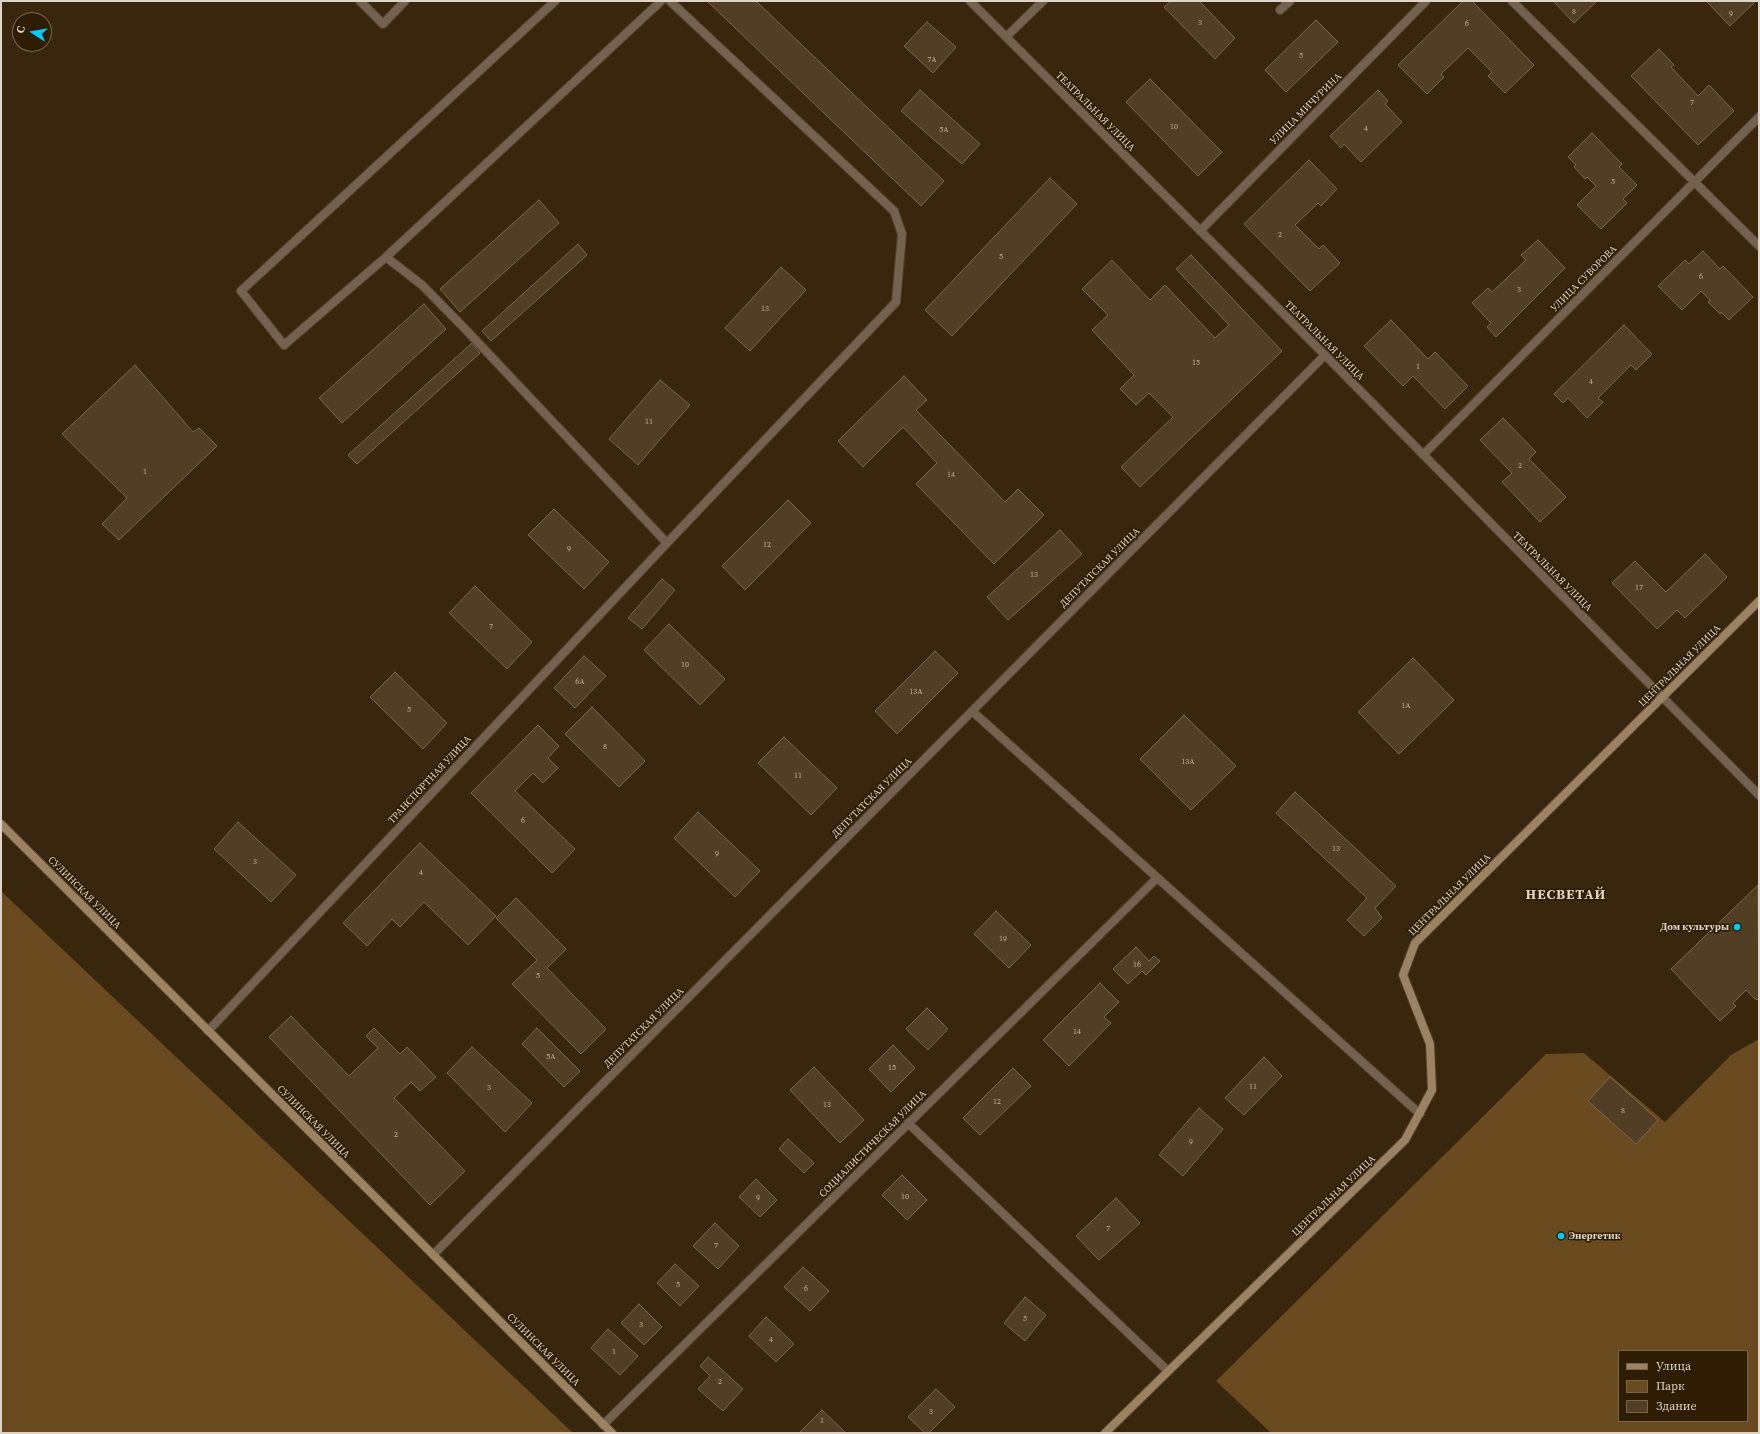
<!DOCTYPE html>
<html>
<head>
<meta charset="utf-8">
<style>
  body { margin:0 }
  #map { position:relative; width:1760px; height:1434px; overflow:hidden; background:#38260d; font-family:"Source Serif 4",serif }
  canvas { display:block }
  .frame { position:absolute; inset:0; border:2px solid #dfd3c5; pointer-events:none }
  .legend { position:absolute; left:1618px; top:1350px; width:130px; height:72px; box-sizing:border-box; background:#2e1c03; border:1px solid #756551; margin:0; padding:5px 7px; list-style:none; font-size:12px; color:#dfd3c5 }
  .legend li { display:flex; align-items:center; gap:8px; height:20px }
  .legend b { width:20px; border:1px solid #756551 }
  .north { position:absolute; left:12px; top:12px; width:40px; height:40px; box-sizing:border-box; background:#2e1c03; border:1px solid #756551; border-radius:50%; rotate:282deg; font-size:11px; font-weight:700; line-height:16px; text-align:center; color:#dfd3c5 }
  .north::after { content:''; display:block; margin:auto; width:14px; height:18px; background:#00cbf8; clip-path:polygon(50% 0,100% 100%,50% 72%,0 100%) }
</style>
</head>
<body>
<div id="map">
<canvas width="1760" height="1434"></canvas>
<div class="frame"></div>
<ul class="legend">
<li><b style="height:5px;background:#9b8263"></b>Улица</li>
<li><b style="height:11px;background:#6a4a1f"></b>Парк</li>
<li><b style="height:11px;background:#523e25"></b>Здание</li>
</ul>
<div class="north">С</div>
</div>
<script>
const ctx = document.querySelector('canvas').getContext('2d');
ctx.lineJoin = 'round';
function fillPath(path, color) {
  ctx.fillStyle = color;
  ctx.fill(path, 'evenodd');
}
function poly(rows) {
  const path = new Path2D();
  for (const r of rows) {
    path.moveTo(r[0], r[1]);
    for (let i = 2; i < r.length; i += 2) path.lineTo(r[i], r[i + 1]);
  }
  return path;
}
function strokePath(path, color, width, dash) {
  ctx.strokeStyle = color;
  ctx.lineWidth = width;
  ctx.lineCap = dash ? 'butt' : 'round';
  ctx.setLineDash(dash || []);
  ctx.stroke(path);
}
function drawText(font, color, halo, rows, align = 'center') {
  ctx.font = font + ' "Source Serif 4",serif';
  ctx.lineWidth = 3;
  ctx.setLineDash([]);
  ctx.textBaseline = 'middle';
  ctx.strokeStyle = halo;
  ctx.fillStyle = color;
  for (const [text, x, y, turn = 0] of rows) {
    ctx.save();
    ctx.translate(x, y);
    ctx.rotate((+turn || 0) * Math.PI / 180);
    ctx.textAlign = isNaN(turn) ? turn : align;
    if (halo) ctx.strokeText(text, 0, 0);
    ctx.fillText(text, 0, 0);
    ctx.restore();
  }
}
const green = poly([
  [1,891,573,1433,1,1433],
  [1759,1039,1759,1433,1271,1433,1216,1381,1546,1054,1584,1053,1665,1122,1731,1055],
  [1619,1351,1747,1351,1747,1421,1619,1421]
]);
const building = poly([
  [707,1,756,1,944,181,921,206,707,1],
  [1171,1,1199,1,1235,38,1215,59,1164,7,1171,1],
  [1463,1,1472,1,1534,65,1505,93,1488,76,1492,72,1468,48,1441,74,1444,77,1427,94,1398,65,1463,1],
  [1553,1,1597,1,1574,23,1553,1],
  [1706,1,1756,1,1730,26,1706,1],
  [1316,20,1338,42,1286,92,1265,70,1316,20],
  [927,22,956,47,933,73,904,46,927,22],
  [1659,49,1674,65,1671,67,1698,96,1709,85,1734,111,1698,145,1631,76,1659,49],
  [1150,79,1222,152,1198,176,1126,102,1150,79],
  [920,90,980,144,962,164,901,111,920,90],
  [1378,90,1388,101,1385,104,1402,122,1361,162,1344,144,1341,148,1330,136,1378,90],
  [1592,133,1622,164,1619,167,1637,185,1623,199,1627,203,1601,229,1577,205,1596,186,1587,177,1585,179,1574,167,1576,165,1568,157,1592,133],
  [1309,160,1337,189,1321,206,1318,203,1295,225,1319,249,1323,245,1340,263,1310,291,1244,224,1309,160],
  [1050,178,1077,204,952,336,925,310,1050,178],
  [539,200,559,223,460,312,440,289,539,200],
  [1538,240,1565,268,1496,337,1487,327,1491,323,1472,303,1488,288,1492,292,1526,260,1521,255,1538,240],
  [578,244,587,255,491,341,482,331,578,244],
  [1703,251,1720,269,1723,266,1753,297,1729,320,1721,312,1720,314,1708,302,1710,300,1701,291,1682,310,1658,286,1685,260,1689,264,1703,251],
  [1191,255,1282,351,1140,487,1121,467,1173,417,1149,393,1136,405,1120,389,1134,375,1092,330,1108,315,1082,289,1112,260,1150,300,1165,285,1215,338,1229,325,1176,269,1191,255],
  [781,267,806,290,750,351,725,328,781,267],
  [424,304,446,329,342,423,319,398,424,304],
  [1391,320,1428,359,1435,352,1468,386,1445,409,1413,376,1403,386,1364,346,1391,320],
  [1624,325,1652,354,1636,370,1631,365,1598,398,1603,402,1587,418,1568,398,1563,403,1554,394,1624,325],
  [472,343,480,353,357,464,348,455,472,343],
  [135,365,193,432,199,428,217,446,119,540,102,524,127,498,62,434,135,365],
  [904,376,927,400,916,410,1005,502,1018,489,1044,515,994,564,916,484,937,463,903,427,863,467,838,441,904,376],
  [660,380,690,405,638,465,609,439,660,380],
  [1503,418,1536,452,1529,459,1566,497,1540,522,1502,482,1512,473,1480,440,1503,418],
  [788,500,811,523,745,590,722,566,788,500],
  [554,509,609,562,584,589,528,535,554,509],
  [1060,530,1082,554,1008,620,987,597,1060,530],
  [1705,554,1727,577,1685,618,1677,610,1657,629,1612,583,1635,561,1666,592,1705,554],
  [662,579,675,590,642,629,628,618,662,579],
  [475,586,532,642,507,669,449,613,475,586],
  [669,624,725,679,700,705,644,650,669,624],
  [935,651,958,673,897,734,875,711,935,651],
  [584,656,606,676,575,708,554,688,584,656],
  [1413,658,1454,700,1399,754,1358,712,1413,658],
  [395,672,447,723,423,749,370,697,395,672],
  [592,707,645,761,619,787,565,734,592,707],
  [1184,715,1236,766,1191,810,1140,759,1184,715],
  [538,725,559,746,548,758,558,768,543,783,533,773,515,791,575,849,552,873,471,793,538,725],
  [784,737,837,788,811,815,758,763,784,737],
  [1295,792,1396,886,1375,908,1382,918,1364,936,1347,920,1367,898,1276,813,1295,792],
  [698,812,760,871,735,897,674,838,698,812],
  [238,822,296,875,271,902,214,849,238,822],
  [420,843,496,916,468,945,424,902,400,927,392,919,367,946,343,923,420,843],
  [1758,885,1759,1000,1755,999,1746,990,1733,1003,1736,1006,1720,1021,1671,969,1758,885],
  [516,898,566,949,547,968,606,1029,581,1054,512,984,537,960,496,918,516,898],
  [996,911,1031,945,1009,968,974,934,996,911],
  [1136,947,1149,961,1154,956,1160,961,1146,975,1142,971,1128,984,1113,969,1136,947],
  [1100,983,1119,1002,1104,1017,1111,1023,1069,1066,1043,1040,1100,983],
  [927,1008,948,1029,928,1050,906,1029,927,1008],
  [291,1016,349,1076,378,1048,366,1036,374,1028,400,1054,407,1047,436,1077,420,1091,411,1082,394,1098,465,1171,430,1205,269,1037,291,1016],
  [537,1028,580,1071,564,1087,522,1044,537,1028],
  [893,1045,915,1068,891,1092,869,1069,893,1045],
  [472,1047,532,1103,505,1132,447,1073,472,1047],
  [1264,1057,1282,1076,1244,1115,1225,1098,1264,1057],
  [814,1067,864,1120,840,1143,790,1090,814,1067],
  [1013,1068,1031,1086,980,1135,963,1118,1013,1068],
  [1610,1077,1658,1120,1636,1144,1588,1101,1610,1077],
  [1199,1108,1223,1129,1183,1176,1159,1155,1199,1108],
  [788,1139,814,1163,804,1173,779,1149,788,1139],
  [902,1175,927,1200,907,1220,882,1195,902,1175],
  [756,1179,777,1200,760,1217,739,1197,756,1179],
  [1116,1198,1140,1223,1099,1260,1076,1236,1116,1198],
  [715,1223,739,1246,718,1269,693,1246,715,1223],
  [675,1264,699,1286,680,1306,657,1283,675,1264],
  [803,1267,829,1291,810,1311,784,1287,803,1267],
  [1025,1297,1046,1315,1025,1341,1004,1323,1025,1297],
  [639,1304,662,1327,644,1345,621,1323,639,1304],
  [766,1317,794,1344,776,1362,749,1336,766,1317],
  [608,1329,638,1356,620,1375,591,1348,608,1329],
  [708,1357,743,1389,723,1411,698,1389,710,1376,700,1366,708,1357],
  [936,1389,955,1407,929,1433,925,1433,908,1417,936,1389],
  [822,1410,846,1433,799,1433,822,1410]
]);
const lane = poly([
  [555,1,241,291,284,345,386,257,661,1],
  [1280,10,1290,1],
  [1006,37,1043,1],
  [386,257,422,285,468,332,667,543,896,302,902,234,894,211,670,1],
  [972,711,1420,1114]
]);
const street = poly([
  [360,1,383,24,405,1],
  [970,1,1325,355,1759,795],
  [1512,1,1759,246],
  [1200,231,1426,1],
  [1423,455,1759,117],
  [208,1031,667,543],
  [908,1123,1168,1371],
  [433,1255,1325,355],
  [603,1425,1157,878]
]);
const secondary = poly([
  [1,824,612,1433],
  [1105,1433,1405,1140,1432,1090,1430,1044,1403,975,1415,943,1759,601]
]);
const markers = [
  [1737,927,4,"#00cbf8"],
  [1561,1236,4,"#00cbf8"]
];
const numberNames = [
  ["8",1574,12],
  ["9",1731,14],
  ["3",1200,23],
  ["6",1467,24],
  ["5",1301,56],
  ["7А",932,60],
  ["7",1692,103],
  ["10",1174,127],
  ["4",1366,129],
  ["5А",944,130],
  ["5",1613,182],
  ["2",1280,235],
  ["5",1001,257],
  ["6",1701,277],
  ["3",1519,290],
  ["13",765,309],
  ["15",1196,363],
  ["1",1418,367],
  ["4",1591,382],
  ["11",649,422],
  ["2",1520,466],
  ["1",145,472],
  ["14",951,475],
  ["12",767,545],
  ["9",569,549],
  ["13",1034,575],
  ["17",1639,588],
  ["7",491,627],
  ["10",685,665],
  ["6А",580,682],
  ["13А",916,692],
  ["1А",1406,706],
  ["5",409,710],
  ["8",605,747],
  ["13А",1188,762],
  ["11",798,776],
  ["6",523,821],
  ["13",1336,849],
  ["9",717,854],
  ["3",255,862],
  ["4",421,873],
  ["19",1003,939],
  ["16",1137,965],
  ["5",538,976],
  ["14",1077,1032],
  ["5А",551,1057],
  ["15",892,1068],
  ["11",1253,1087],
  ["3",489,1088],
  ["12",997,1102],
  ["13",827,1105],
  ["8",1623,1111],
  ["2",396,1135],
  ["9",1191,1142],
  ["10",905,1197],
  ["9",758,1198],
  ["7",1108,1229],
  ["7",716,1246],
  ["5",678,1285],
  ["6",806,1289],
  ["5",1025,1319],
  ["3",641,1325],
  ["4",771,1340],
  ["1",614,1352],
  ["2",720,1382],
  ["3",931,1412],
  ["1",822,1421]
];
const streetNames = [
  ["УЛИЦА МИЧУРИНА",1306,109,-45],
  ["ТЕАТРАЛЬНАЯ УЛИЦА",1095,112,45],
  ["УЛИЦА СУВОРОВА",1584,279,-45],
  ["ТЕАТРАЛЬНАЯ УЛИЦА",1324,341,45],
  ["ДЕПУТАТСКАЯ УЛИЦА",1100,568,-45],
  ["ТЕАТРАЛЬНАЯ УЛИЦА",1552,572,45],
  ["ЦЕНТРАЛЬНАЯ УЛИЦА",1680,666,-45],
  ["ТРАНСПОРТНАЯ УЛИЦА",430,780,-47],
  ["ДЕПУТАТСКАЯ УЛИЦА",872,798,-45],
  ["СУЛИНСКАЯ УЛИЦА",84,893,45],
  ["ЦЕНТРАЛЬНАЯ УЛИЦА",1450,895,-45],
  ["ДЕПУТАТСКАЯ УЛИЦА",644,1028,-45],
  ["СУЛИНСКАЯ УЛИЦА",313,1122,45],
  ["СОЦИАЛИСТИЧЕСКАЯ УЛИЦА",873,1144,-45],
  ["ЦЕНТРАЛЬНАЯ УЛИЦА",1334,1196,-44],
  ["СУЛИНСКАЯ УЛИЦА",543,1350,45]
];
const poiNames = [
  ["Дом культуры",1729,927],
  ["Энергетик",1569,1236,"left"]
];
const districtNames = [
  ["НЕСВЕТАЙ",1566,895]
];
fillPath(green, '#6a4a1f');
fillPath(building, '#523e25');
strokePath(building, '#7d674d', 1);
strokePath(lane, '#53422a', 10);
strokePath(street, '#53422a', 10);
strokePath(secondary, '#53422a', 10);
strokePath(lane, '#72624f', 8);
strokePath(street, '#72624f', 8);
strokePath(secondary, '#9b8263', 8);
for (const [x, y, r, color] of markers) {
  const dot = new Path2D();
  dot.arc(x, y, r, 0, 2 * Math.PI);
  ctx.fillStyle = color;
  ctx.fill(dot);
  strokePath(dot, '#2e1c03', 1.5);
}
drawText('8px', '#bcae9d', null, numberNames);
drawText('10px', '#dfd3c5', '#2e1c03', streetNames);
drawText('bold 10px', '#dfd3c5', '#2e1c03', poiNames, 'right');
ctx.letterSpacing = '1px';
drawText('bold 14px', '#dfd3c5', '#2e1c03', districtNames);
ctx.letterSpacing = '0px';
</script>
</body>
</html>
